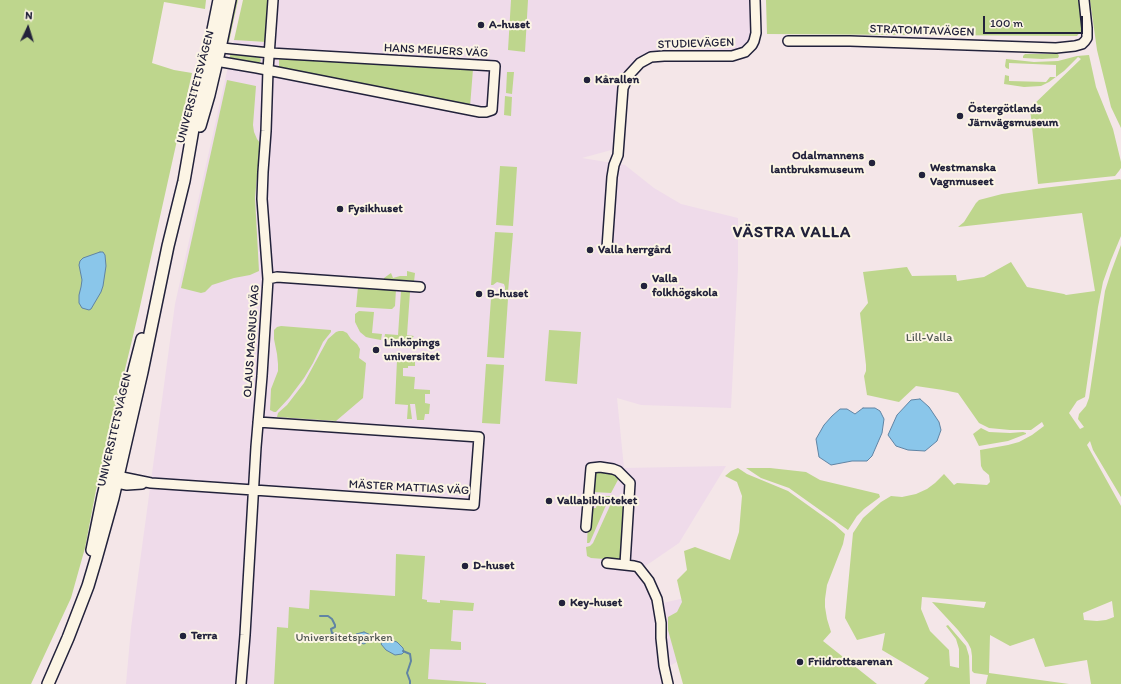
<!DOCTYPE html>
<html>
<head>
<meta charset="utf-8">
<style>
  body { margin:0 }
  #map { position:relative; width:1121px; height:684px; overflow:hidden; background:#f4e6e8; font-family:Itim,sans-serif }
  canvas { display:block }
  .north { position:absolute; left:8px; top:8px; width:40px; height:40px; -webkit-text-stroke:3px #fcf5e5; paint-order:stroke; rotate:4deg; font-size:11px; font-weight:700; line-height:16px; text-align:center; color:#22223b }
  .north::after { content:''; display:block; margin:auto; width:14px; height:18px; background:#22223b; clip-path:polygon(50% 0,100% 100%,50% 72%,0 100%) }
  .scale { position:absolute; left:983px; top:16px; width:100px; height:18px; box-sizing:border-box; border:2px solid #22223b; border-top:0; padding-left:5px; font-size:12px; line-height:14px; white-space:nowrap; color:#22223b; -webkit-text-stroke:3px #fcf5e5; paint-order:stroke }
</style>
</head>
<body>
<div id="map">
<canvas width="1121" height="684"></canvas>
<div class="north">N</div>
<div class="scale">100 m</div>
</div>
<script>
const ctx = document.querySelector('canvas').getContext('2d');
ctx.lineJoin = 'round';
function fillPath(path, color) {
  ctx.fillStyle = color;
  ctx.fill(path, 'evenodd');
}
function poly(rows) {
  const path = new Path2D();
  for (const r of rows) {
    path.moveTo(r[0], r[1]);
    for (let i = 2; i < r.length; i += 2) path.lineTo(r[i], r[i + 1]);
  }
  return path;
}
function strokePath(path, color, width, dash) {
  ctx.strokeStyle = color;
  ctx.lineWidth = width;
  ctx.lineCap = dash ? 'butt' : 'round';
  ctx.setLineDash(dash || []);
  ctx.stroke(path);
}
function drawText(font, color, halo, rows, align = 'center') {
  ctx.font = font + ' Itim,sans-serif';
  ctx.lineWidth = 4;
  ctx.setLineDash([]);
  ctx.textBaseline = 'middle';
  ctx.strokeStyle = halo;
  ctx.fillStyle = color;
  for (const [text, x, y, turn = 0] of rows) {
    ctx.save();
    ctx.translate(x, y);
    ctx.rotate((+turn || 0) * Math.PI / 180);
    ctx.textAlign = isNaN(turn) ? turn : align;
    if (halo) ctx.strokeText(text, 0, 0);
    ctx.fillText(text, 0, 0);
    ctx.restore();
  }
}
const built = poly([
  [276,0,751,0,752,26,751,37,748,43,743,48,736,51,723,52,641,57,634,62,623,75,619,85,615,149,582,158,625,165,654,188,681,204,738,218,738,269,731,408,641,405,617,398,624,468,726,466,679,543,644,567,654,580,663,603,702,594,711,644,660,671,662,684,126,684,131,628,175,304,193,223,234,40,273,43]
]);
const green = poly([
  [0,0,206,0,205,9,164,2,152,63,174,70,192,73,139,311,96,490,85,548,71,598,31,684,0,684],
  [233,0,238,0,229,42,227,37],
  [243,0,269,0,266,42,234,40],
  [511,0,528,0,525,52,508,50],
  [766,0,1080,0,1083,29,1077,36,767,34],
  [1090,0,1121,0,1121,128,1111,107,1097,50],
  [231,52,257,55,260,57,261,61,256,65,229,60],
  [1025,54,1058,54,1059,56,1058,58,1042,59,1023,58,1023,56],
  [1089,55,1096,87,1113,129,1121,162,1121,168,1119,171,1115,176,1038,184,1030,108,1081,59,1078,57,1064,71,1049,82,1041,86,1024,87,1004,84,1005,75,1009,76,1009,81,1046,82,1050,77,1056,77,1056,65,1009,63,1009,69,1006,68,1005,66,1006,59,1034,62,1058,61,1077,56],
  [279,56,473,69,470,107,279,70],
  [507,72,514,72,512,94,506,93],
  [227,80,256,86,253,125,254,132,257,139,260,143,255,198,259,271,250,275,234,278,212,285,205,292,201,293,181,288],
  [505,96,512,97,511,116,504,115],
  [500,166,517,167,513,226,496,225],
  [1120,179,1121,180,1121,236,1111,260,1103,282,1098,307,1085,397,1077,401,1069,413,1080,429,1084,427,1078,419,1079,414,1086,406,1089,398,1105,291,1111,272,1121,245,1121,497,1093,450,1090,441,1087,445,1121,506,1121,684,1091,684,1087,660,1045,667,1034,638,1010,646,990,635,989,673,1069,684,986,684,988,675,974,673,972,671,972,656,971,649,968,643,958,630,932,602,984,608,986,602,922,597,921,609,930,631,949,650,950,666,959,668,959,649,956,639,946,626,948,625,966,646,969,656,970,684,924,684,929,678,882,650,885,633,857,640,845,618,853,533,863,518,881,502,891,496,902,497,916,494,927,489,935,483,944,474,954,485,957,483,987,485,990,482,989,475,983,470,981,466,980,450,1008,445,1019,442,1032,435,1044,426,1042,422,1031,430,1010,430,989,428,979,423,958,393,943,390,916,386,899,402,867,395,864,376,866,371,866,365,860,313,868,303,863,272,907,267,912,276,956,275,957,281,984,277,1011,262,1027,287,1064,294,1066,295,1095,291,1082,213,958,227,964,222,976,203,979,200,1002,194,1043,188],
  [1112,601,1114,617,1106,620,1097,621,1084,620,1083,613],
  [495,232,513,233,508,292,505,292,505,287,504,284,497,282,493,285,491,285],
  [407,271,415,273,414,282,384,280,384,278,391,273,393,278,400,276,407,276],
  [358,287,396,289,395,306,392,309,390,309,356,307],
  [401,291,410,292,407,335,414,336,413,337,413,339,407,341,384,340,385,334,398,335],
  [491,298,508,299,504,358,487,357],
  [359,311,374,312,372,333,382,334,381,340,370,338,366,337,360,332,355,322,355,314],
  [281,326,331,330,331,332,323,342,313,363,304,378,289,398,276,412,274,412,270,410,271,389,278,371,278,364,277,354,274,339,274,330,277,327],
  [549,330,581,332,577,384,545,381],
  [339,331,343,331,347,333,351,339,357,344,360,349,359,358,366,363,363,398,336,421,277,417,278,413,287,405,304,383,328,339,336,332],
  [397,360,415,361,415,366,408,366,408,368,403,368,403,376,415,377,414,389,430,390,430,394,425,394,425,403,430,404,429,414,425,414,424,420,417,420,415,404,410,404,412,419,407,419,408,405,395,404],
  [486,364,504,365,500,424,482,423],
  [981,428,989,432,1010,433,1023,432,1026,433,1026,434,1008,441,979,446,973,434],
  [738,468,747,474,788,491,834,524,845,534,843,544,827,585,825,599,825,607,827,619,831,632,823,641,877,684,683,684,668,630,668,617,677,612,682,602,677,580,687,570,684,551,695,547,730,560,739,532,742,496,737,482,725,476,731,471],
  [746,468,770,468,806,472,820,480,879,494,880,497,864,509,857,516,848,530,789,488,761,478],
  [599,469,620,476,611,493,592,492,594,473],
  [597,496,610,496,590,542,589,543,587,543,588,523,591,508,596,508],
  [614,497,624,497,620,558,617,560,591,558,587,556,586,547,590,546,593,543],
  [396,554,425,556,422,599,427,600,427,602,440,603,440,600,474,603,473,611,453,610,451,641,461,642,461,650,430,649,428,679,486,683,486,684,274,684,277,627,288,628,289,607,309,609,310,590,395,596]
]);
const water = poly([
  [100,252,103,252,105,255,106,266,103,286,101,292,91,309,89,310,82,308,79,303,79,295,81,287,82,280,79,265,80,261,83,258,100,252],
  [920,399,929,407,939,422,941,430,937,441,925,451,908,450,896,446,888,435,897,415,911,400,920,399],
  [863,408,875,408,880,411,884,419,882,433,872,456,867,461,852,461,831,465,819,457,816,439,824,425,832,416,840,409,847,409,855,414,863,408],
  [364,632,375,637,364,644,351,640,350,639,356,634,364,632],
  [391,640,397,642,403,648,404,652,402,654,395,655,386,650,381,644,383,641,391,640]
]);
const stream = poly([
  [320,616,328,616,332,619,335,625,335,627,331,629,332,633,342,637,352,639],
  [403,651,410,654,411,661,407,673,410,681,410,684]
]);
const minor = poly([
  [788,41,850,41,1056,48,1075,46,1082,44,1085,41,1087,38,1087,28,1084,0],
  [210,60,257,68,480,112,486,112,492,110,495,66,270,53,213,47],
  [607,248,612,177,614,165,618,155,623,88,629,75,640,63,651,57,664,56,732,56,745,52,752,45,754,41,756,33,755,0],
  [268,279,277,277,420,287],
  [112,475,151,483,474,505,479,437,258,422],
  [111,482,127,485,142,484],
  [586,527,591,468,600,467,613,469,618,471,630,483,625,564],
  [607,563,634,566,638,567,649,581,657,599,661,623,661,638,664,666,668,684],
  [241,684,245,635,256,447,262,376,268,279,262,199,263,172,266,131,268,70,273,0]
]);
const major = poly([
  [200,126,209,95,220,48,230,0],
  [92,550,103,496,134,370,142,339],
  [48,684,68,638,88,586,96,559,113,498,142,372,168,246,184,181,193,129,219,0]
]);
const markers = [
  [481,25,4,"#22223b"],
  [587,80,4,"#22223b"],
  [960,116,4,"#22223b"],
  [872,163,4,"#22223b"],
  [922,175,4,"#22223b"],
  [340,209,4,"#22223b"],
  [590,250,4,"#22223b"],
  [644,286,4,"#22223b"],
  [479,294,4,"#22223b"],
  [376,350,4,"#22223b"],
  [549,501,4,"#22223b"],
  [465,566,4,"#22223b"],
  [562,603,4,"#22223b"],
  [183,636,4,"#22223b"],
  [800,662,4,"#22223b"]
];
const poiNames = [
  ["A-huset",489,25],
  ["Kårallen",595,80],
  ["Östergötlands",968,109],
  ["Järnvägsmuseum",968,123],
  ["Odalmannens",864,156,"right"],
  ["lantbruksmuseum",864,170,"right"],
  ["Westmanska",930,168],
  ["Vagnmuseet",930,182],
  ["Fysikhuset",348,209],
  ["Valla herrgård",598,250],
  ["Valla",652,279],
  ["folkhögskola",652,293],
  ["B-huset",487,294],
  ["Linköpings",384,343],
  ["universitet",384,357],
  ["Vallabiblioteket",557,501],
  ["D-huset",473,566],
  ["Key-huset",570,603],
  ["Terra",191,636],
  ["Friidrottsarenan",808,662]
];
const streetNames = [
  ["STRATOMTAVÄGEN",922,31,2],
  ["STUDIEVÄGEN",696,44,-2],
  ["HANS MEIJERS VÄG",436,51,3],
  ["UNIVERSITETSVÄGEN",196,87,-75],
  ["OLAUS MAGNUS VÄG",252,341,-86],
  ["UNIVERSITETSVÄGEN",115,430,-77],
  ["MÄSTER MATTIAS VÄG",409,488,3]
];
const parkNames = [
  ["Lill-Valla",929,338],
  ["Universitetsparken",344,638]
];
const districtNames = [
  ["VÄSTRA VALLA",792,233]
];
fillPath(built, '#efdbea');
fillPath(green, '#bed68d');
fillPath(water, '#8ac6ea');
strokePath(water, '#6084a4', 1);
strokePath(stream, '#6084a4', 2);
strokePath(minor, '#22223b', 12);
strokePath(major, '#22223b', 14);
strokePath(minor, '#fcf5e5', 9);
strokePath(major, '#fcf5e5', 11);
for (const [x, y, r, color] of markers) {
  const dot = new Path2D();
  dot.arc(x, y, r, 0, 2 * Math.PI);
  ctx.fillStyle = color;
  ctx.fill(dot);
  strokePath(dot, '#fcf5e5', 1.5);
}
drawText('bold 12px', '#22223b', '#fcf5e5', poiNames, 'left');
drawText('12px', '#22223b', '#fcf5e5', streetNames);
drawText('12px', '#515854', '#fcf5e5', parkNames);
ctx.letterSpacing = '1px';
drawText('bold 16px', '#22223b', '#fcf5e5', districtNames);
ctx.letterSpacing = '0px';
</script>
</body>
</html>
